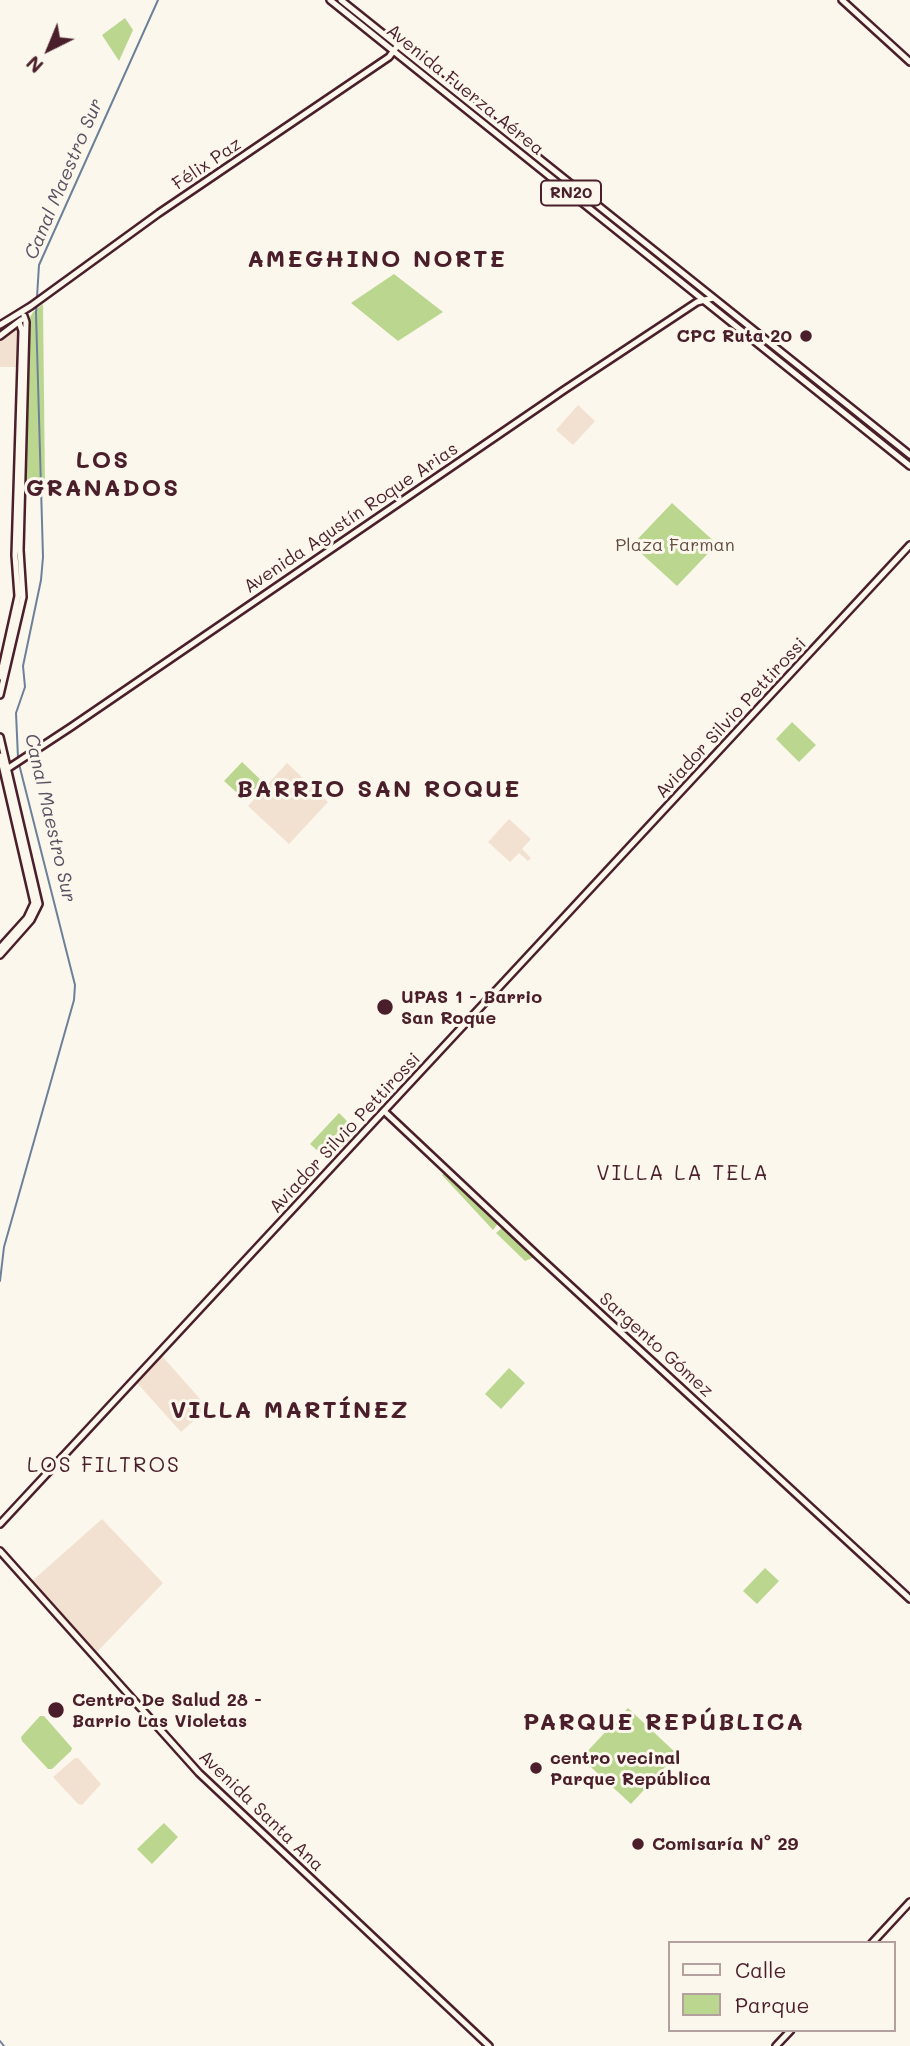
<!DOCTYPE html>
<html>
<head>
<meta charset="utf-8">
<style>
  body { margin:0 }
  #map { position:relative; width:910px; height:2046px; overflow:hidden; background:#fbf7ec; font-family:Mali,sans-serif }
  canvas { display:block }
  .legend { position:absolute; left:668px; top:1941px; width:228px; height:91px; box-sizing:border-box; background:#fbf7ec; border:2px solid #b4a19f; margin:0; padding:9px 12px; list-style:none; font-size:21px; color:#4a1f2b }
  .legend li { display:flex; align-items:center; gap:14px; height:35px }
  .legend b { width:35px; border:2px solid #b4a19f }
  .north { position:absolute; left:14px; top:14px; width:70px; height:70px; -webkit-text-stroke:5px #fbf7ec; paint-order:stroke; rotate:223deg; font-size:19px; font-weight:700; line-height:28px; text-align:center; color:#4a1f2b }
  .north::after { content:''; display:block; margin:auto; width:24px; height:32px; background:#4a1f2b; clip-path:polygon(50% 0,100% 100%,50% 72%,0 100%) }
</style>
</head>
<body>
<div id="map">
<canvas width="910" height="2046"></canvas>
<ul class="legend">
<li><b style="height:9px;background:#fbf7ec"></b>Calle</li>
<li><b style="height:19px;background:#bbd78f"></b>Parque</li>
</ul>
<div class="north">N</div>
</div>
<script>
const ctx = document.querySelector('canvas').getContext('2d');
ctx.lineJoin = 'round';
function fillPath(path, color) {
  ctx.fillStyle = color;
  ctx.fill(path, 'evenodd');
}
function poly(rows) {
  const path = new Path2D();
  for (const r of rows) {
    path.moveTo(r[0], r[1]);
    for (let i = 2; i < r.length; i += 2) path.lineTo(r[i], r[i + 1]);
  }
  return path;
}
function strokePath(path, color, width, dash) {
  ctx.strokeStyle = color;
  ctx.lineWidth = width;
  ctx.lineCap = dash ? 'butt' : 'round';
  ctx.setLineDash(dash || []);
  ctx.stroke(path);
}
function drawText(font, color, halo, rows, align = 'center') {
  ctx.font = font + ' Mali,sans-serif';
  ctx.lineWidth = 6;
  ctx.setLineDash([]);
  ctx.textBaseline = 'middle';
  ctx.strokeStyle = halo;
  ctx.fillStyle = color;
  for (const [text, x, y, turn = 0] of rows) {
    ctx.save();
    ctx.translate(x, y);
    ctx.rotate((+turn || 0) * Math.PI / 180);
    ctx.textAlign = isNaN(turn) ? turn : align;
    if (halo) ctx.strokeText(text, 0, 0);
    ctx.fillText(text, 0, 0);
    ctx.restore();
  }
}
const built = poly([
  [18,327,17,367,0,367,0,339],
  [578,405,595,421,573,445,556,430],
  [287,763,328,802,289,844,248,806],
  [509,819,531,839,522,849,531,858,528,861,519,853,510,862,488,842],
  [162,1356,208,1408,181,1432,137,1383],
  [102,1519,163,1583,96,1653,31,1582],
  [75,1758,78,1758,101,1784,82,1805,78,1804,53,1777]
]);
const green = poly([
  [125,18,133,30,119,61,102,35],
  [394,274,443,312,398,341,351,303],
  [43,304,45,488,24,489,28,321,33,312],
  [672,503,717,544,677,586,632,545],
  [792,722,816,745,799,762,776,739],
  [242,762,262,781,245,800,224,781],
  [339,1113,357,1131,329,1161,310,1144],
  [446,1172,499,1222,493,1230,442,1175],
  [503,1227,535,1257,525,1261,496,1233],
  [509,1368,525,1383,501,1409,485,1394],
  [765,1568,779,1581,757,1604,743,1591],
  [628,1708,677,1754,631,1804,581,1758],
  [40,1716,44,1716,72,1748,71,1751,52,1769,48,1769,22,1741,21,1737],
  [164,1823,178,1837,152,1864,137,1849]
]);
const stream = poly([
  [18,758,16,713,25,687,23,666,41,580,43,557,36,313,39,265,158,0],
  [0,1281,4,1247,74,1000,75,985,19,764],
  [0,2041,4,2046]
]);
const secondary = poly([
  [842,0,910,62],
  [0,325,31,306,159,213,389,57,398,45],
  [0,336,21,320],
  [0,677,18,596,15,555,22,331,19,322],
  [0,695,23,597,20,550,26,322,24,316],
  [0,737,39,904,31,920,0,955],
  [0,756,34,903,27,918,0,948],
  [4,771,71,727,564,390,697,302,713,298],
  [384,1111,538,1256,910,1599],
  [0,1524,910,545],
  [872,1943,910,1902],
  [776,2046,791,2030]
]);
const primary = poly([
  [330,0,910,466],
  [341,0,910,455],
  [0,1551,199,1773,489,2046]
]);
const markers = [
  [806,336,7,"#4a1f2b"],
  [385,1007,9,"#4a1f2b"],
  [56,1710,9,"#4a1f2b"],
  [536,1768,7,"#4a1f2b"],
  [638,1844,7,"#4a1f2b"]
];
const shields = [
  [571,193,60]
];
const shieldNames = [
  ["RN20",571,193]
];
const streetNames = [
  ["Avenida Fuerza Aérea",465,90,39],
  ["Félix Paz",207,164,-34],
  ["Avenida Agustín Roque Arias",351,518,-34],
  ["Aviador Silvio Pettirossi",731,718,-47],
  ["Aviador Silvio Pettirossi",345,1133,-47],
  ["Sargento Gómez",656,1345,42],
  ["Avenida Santa Ana",261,1811,44]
];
const poiNames = [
  ["CPC Ruta 20",792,336,"right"],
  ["UPAS 1 - Barrio",401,997],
  ["San Roque",401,1018],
  ["Centro De Salud 28 -",72,1700],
  ["Barrio Las Violetas",72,1721],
  ["centro vecinal",550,1758],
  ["Parque República",550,1779],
  ["Comisaría N° 29",652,1844]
];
const parkNames = [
  ["Plaza Farman",675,545]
];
const waterNames = [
  ["Canal Maestro Sur",64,179,-67],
  ["Canal Maestro Sur",50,818,77]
];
const quarterNames = [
  ["VILLA LA TELA",683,1174],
  ["LOS FILTROS",104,1466]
];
const districtNames = [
  ["AMEGHINO NORTE",377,260],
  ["LOS",103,461],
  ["GRANADOS",103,489],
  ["BARRIO SAN ROQUE",379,790],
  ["VILLA MARTÍNEZ",290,1411],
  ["PARQUE REPÚBLICA",664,1723]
];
fillPath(built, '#f2e1d0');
fillPath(green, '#bbd78f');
strokePath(stream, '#6c8199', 2);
strokePath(secondary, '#4a1f2b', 10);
strokePath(primary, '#4a1f2b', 10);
strokePath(secondary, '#fbf7ec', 5);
strokePath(primary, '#fbf7ec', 5);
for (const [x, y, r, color] of markers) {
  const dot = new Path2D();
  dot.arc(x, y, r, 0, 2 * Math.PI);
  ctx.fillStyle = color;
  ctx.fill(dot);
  strokePath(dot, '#fbf7ec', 2.5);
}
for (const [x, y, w] of shields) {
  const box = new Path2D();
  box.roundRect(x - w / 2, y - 12.5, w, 25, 5);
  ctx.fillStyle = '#fbf7ec';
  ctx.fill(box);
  strokePath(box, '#4a1f2b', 2);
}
drawText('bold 16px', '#4a1f2b', null, shieldNames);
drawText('18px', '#4a1f2b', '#fbf7ec', streetNames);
drawText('bold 18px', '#4a1f2b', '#fbf7ec', poiNames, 'left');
drawText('18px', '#664d44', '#fbf7ec', parkNames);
drawText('italic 19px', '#5b5062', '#fbf7ec', waterNames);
ctx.letterSpacing = '2px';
drawText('21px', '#4a1f2b', '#fbf7ec', quarterNames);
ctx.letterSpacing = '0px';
ctx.letterSpacing = '2px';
drawText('bold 24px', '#4a1f2b', '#fbf7ec', districtNames);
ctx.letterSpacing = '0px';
</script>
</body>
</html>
